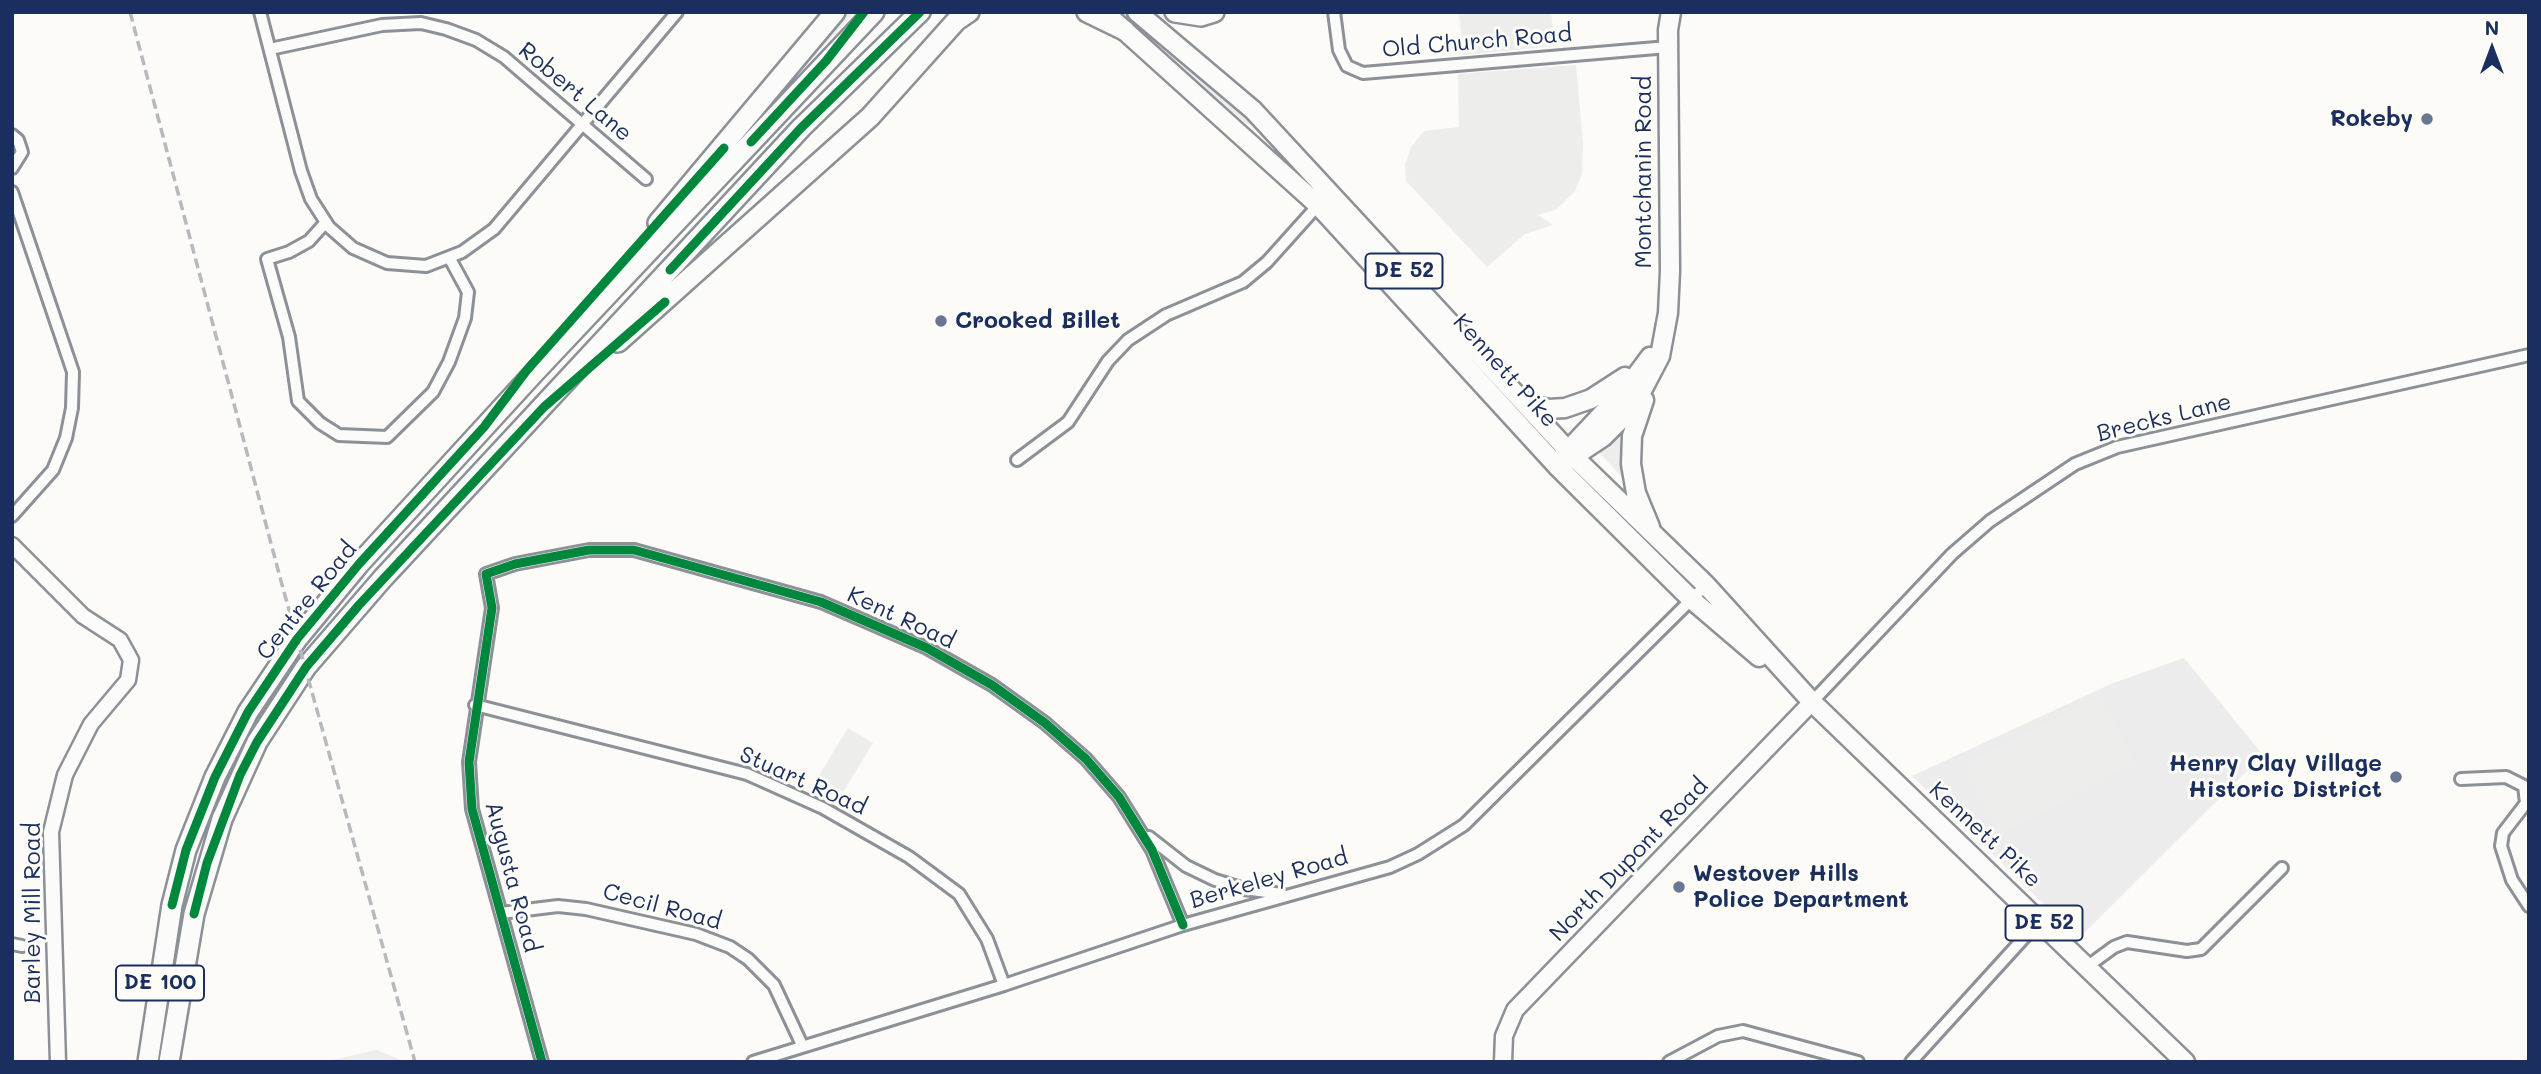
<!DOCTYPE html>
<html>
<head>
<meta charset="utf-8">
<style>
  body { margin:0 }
  #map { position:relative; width:2541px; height:1074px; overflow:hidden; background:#fcfbf8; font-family:Mali,sans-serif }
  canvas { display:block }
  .frame { position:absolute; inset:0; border:14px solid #1b2f5e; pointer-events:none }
  .north { position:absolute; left:2457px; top:14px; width:70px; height:70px; -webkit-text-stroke:5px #fdfcf7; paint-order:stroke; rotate:0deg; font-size:19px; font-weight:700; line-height:28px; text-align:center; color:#1b2f5e }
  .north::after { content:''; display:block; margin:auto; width:24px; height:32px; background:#1b2f5e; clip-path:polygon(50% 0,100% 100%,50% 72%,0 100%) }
</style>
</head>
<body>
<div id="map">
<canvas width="2541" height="1074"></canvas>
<div class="frame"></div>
<div class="north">N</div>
</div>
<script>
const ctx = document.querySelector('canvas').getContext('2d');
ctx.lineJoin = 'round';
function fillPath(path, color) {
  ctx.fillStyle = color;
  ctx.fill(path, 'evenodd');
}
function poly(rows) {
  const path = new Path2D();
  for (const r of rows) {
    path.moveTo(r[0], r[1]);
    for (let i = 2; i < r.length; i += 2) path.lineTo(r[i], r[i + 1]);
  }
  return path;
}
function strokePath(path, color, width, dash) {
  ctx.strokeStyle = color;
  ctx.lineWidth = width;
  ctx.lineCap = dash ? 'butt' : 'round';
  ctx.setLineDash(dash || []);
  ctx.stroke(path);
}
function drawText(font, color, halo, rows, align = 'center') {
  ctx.font = font + ' Mali,sans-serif';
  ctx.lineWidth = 6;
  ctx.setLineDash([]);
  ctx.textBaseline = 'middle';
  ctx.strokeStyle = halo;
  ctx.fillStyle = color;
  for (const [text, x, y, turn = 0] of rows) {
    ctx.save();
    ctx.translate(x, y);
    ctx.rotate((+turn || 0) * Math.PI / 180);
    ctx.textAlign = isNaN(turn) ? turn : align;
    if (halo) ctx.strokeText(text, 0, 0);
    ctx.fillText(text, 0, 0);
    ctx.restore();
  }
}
const built = poly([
  [2184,658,2263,755,2079,938,1912,776,2113,683]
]);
const green = poly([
  [842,12,855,12,737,141],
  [1116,12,1126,12,1252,119,1252,124,1246,124],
  [1459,12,1551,12,1555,46,1463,55],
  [1576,65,1583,144,1582,174,1575,191,1557,209,1538,215,1553,225,1525,234,1487,267,1406,181,1405,164,1411,147,1424,131,1459,127,1458,74],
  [1625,428,1622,457,1624,480,1598,451],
  [2100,696,2135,764,1998,835,1963,766],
  [848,728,873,743,843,792,818,777],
  [376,1050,399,1059,400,1062,324,1062]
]);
const minor = poly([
  [260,12,301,171,311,199,329,227,353,248,387,263,426,266,462,252,494,229,677,12],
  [1334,12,1339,50,1347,66,1363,73,1668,47],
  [270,49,382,25,421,23,446,29,476,40,504,57,646,179],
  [12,135,18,140,22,152,12,168],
  [12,192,73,372,72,408,66,438,53,470,12,516],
  [326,222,309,241,289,252,267,259,289,337,298,401,320,423,339,435,387,437,433,392,449,362,465,318,468,292,449,257],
  [1017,460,1068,422,1108,361,1128,340,1166,315,1243,282,1267,262,1320,203],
  [1812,702,1952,554,1990,521,2075,464,2117,447,2529,355],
  [475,705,747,774,823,808,909,857,959,894,987,939,1004,985],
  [2461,779,2506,777,2524,786,2526,803,2503,833,2501,846,2512,880,2529,906],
  [1149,837,1186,866,1215,880,1244,889,1282,894],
  [501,913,558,906,586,909,696,934,730,947,748,959,774,985,802,1045],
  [12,944,22,946],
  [2088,966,2114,947,2127,942,2187,951,2201,949,2282,868],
  [542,1062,472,809,469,762,492,608,486,574,515,564,589,550,634,550,821,602,927,648,992,685,1045,723,1086,759,1119,797,1152,850,1183,925],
  [753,1062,1004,985,1183,925,1390,867,1418,854,1464,825,1706,585],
  [1669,1062,1718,1036,1743,1031,1858,1062],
  [1911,1062,2041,919]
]);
const tertiary = poly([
  [12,545,83,616,120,640,131,660,128,680,91,724,65,775,51,832,58,1062]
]);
const secondary = poly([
  [1503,1062,1504,1036,1515,1010,1812,702]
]);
const primary = poly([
  [1137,12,1253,110,1574,457,1706,585,1812,702,2185,1062],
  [1114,21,1318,205,1557,466,1691,599,1759,657],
  [1644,400,1632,436,1631,464,1636,493,1650,527],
  [1527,404,1549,409,1565,408,1591,399,1625,377],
  [1560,459,1627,388,1650,357],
  [1564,463,1603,437,1621,419,1637,400,1660,356,1668,313,1670,271,1668,30,1671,12]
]);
const trunk = poly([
  [1087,12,1124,30],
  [1175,12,1201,16,1214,12],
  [658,223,835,12],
  [618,342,870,117,956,21,969,12],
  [148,1062,172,905,186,850,215,777,248,712,297,639,359,564,534,373,874,12],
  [169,1062,194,914,222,819,257,742,306,667,383,578,801,128,920,12]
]);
const rail = poly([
  [130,12,281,581,415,1062]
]);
const cycleway = poly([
  [751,142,826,61,864,12],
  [670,270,801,128,920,12],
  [172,905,186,850,215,777,248,712,297,639,359,564,484,427,527,370,724,148],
  [194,914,207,863,240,775,257,742,306,667,359,605,544,407,665,302],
  [542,1062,472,809,469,762,492,608,486,574,515,564,589,550,634,550,821,602,927,648,992,685,1045,723,1086,759,1119,797,1152,850,1183,925]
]);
const markers = [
  [2427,119,7,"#6a7694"],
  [941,321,7,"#6a7694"],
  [2396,777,7,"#6a7694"],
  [1679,887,7,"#6a7694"]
];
const shields = [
  [1404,271,77],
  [2044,923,77],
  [160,983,88]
];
const shieldNames = [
  ["DE 52",1404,271],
  ["DE 52",2044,923],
  ["DE 100",160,983]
];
const streetNames = [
  ["Old Church Road",1477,42,-5],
  ["Robert Lane",575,92,40],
  ["Montchanin Road",1644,172,-90],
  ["Kennett Pike",1505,371,48],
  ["Brecks Lane",2164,418,-14],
  ["Centre Road",307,601,-51],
  ["Kent Road",901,618,25],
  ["Stuart Road",803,781,24],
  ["Kennett Pike",1985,835,43],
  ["North Dupont Road",1629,860,-46],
  ["Augusta Road",512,877,75],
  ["Berkeley Road",1269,879,-16],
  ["Cecil Road",662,907,15],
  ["Barley Mill Road",33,913,-90]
];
const poiNames = [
  ["Rokeby",2413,119],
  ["Crooked Billet",955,321,"left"],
  ["Henry Clay Village",2382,764],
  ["Historic District",2382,790],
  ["Westover Hills",1693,874,"left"],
  ["Police Department",1693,900,"left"]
];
fillPath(built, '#ebeceb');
fillPath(green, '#ededec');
strokePath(minor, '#8c9097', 16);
strokePath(tertiary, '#8c9097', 19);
strokePath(secondary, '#8c9097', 21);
strokePath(primary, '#8c9097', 23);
strokePath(trunk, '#8c9097', 24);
strokePath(minor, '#fbfbf9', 10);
strokePath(tertiary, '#fbfbf9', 14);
strokePath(secondary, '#fbfbf9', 16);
strokePath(primary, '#fbfbf9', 18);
strokePath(trunk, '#fbfbf9', 19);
strokePath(rail, '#b6b9bd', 3.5, [10, 5]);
strokePath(cycleway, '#00873e', 9);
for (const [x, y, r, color] of markers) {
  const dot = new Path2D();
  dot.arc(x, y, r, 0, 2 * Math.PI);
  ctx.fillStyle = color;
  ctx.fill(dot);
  strokePath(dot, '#fdfcf7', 2.5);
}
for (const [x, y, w] of shields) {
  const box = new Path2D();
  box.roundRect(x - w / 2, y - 17.5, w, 35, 5);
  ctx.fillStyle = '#fdfcf7';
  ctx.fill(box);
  strokePath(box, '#1b2f5e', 2);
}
drawText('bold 21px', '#1b2f5e', null, shieldNames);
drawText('23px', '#1b2f5e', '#fdfcf7', streetNames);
drawText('bold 23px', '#1b2f5e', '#fdfcf7', poiNames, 'right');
</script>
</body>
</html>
